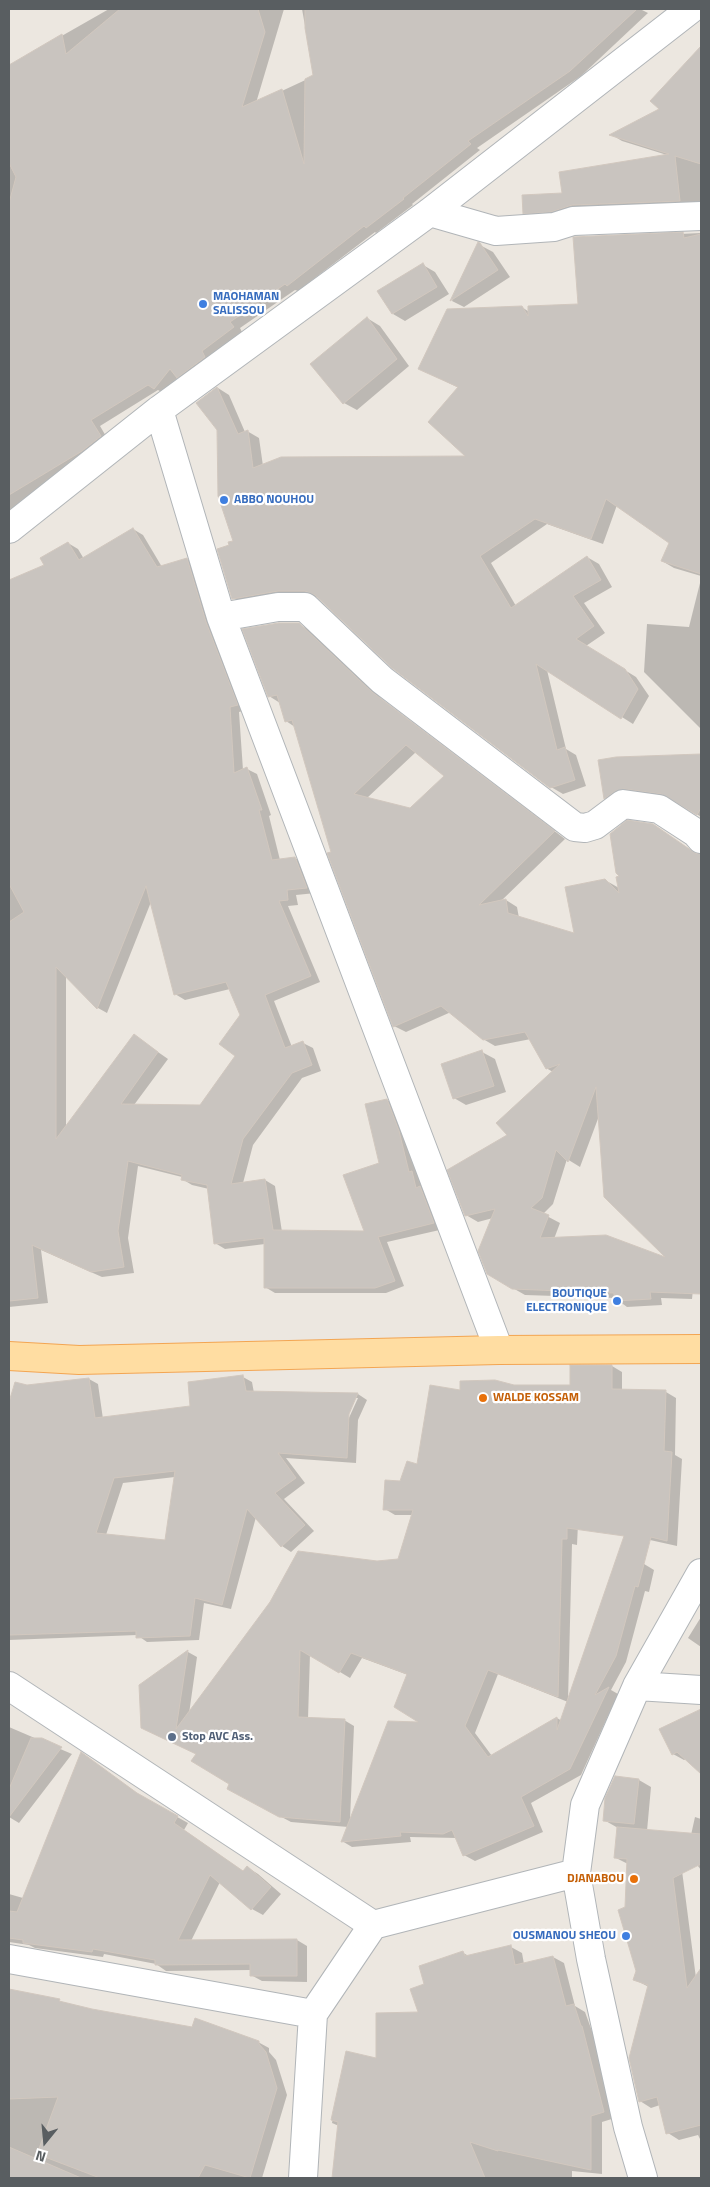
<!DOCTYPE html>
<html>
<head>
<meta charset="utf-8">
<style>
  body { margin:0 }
  #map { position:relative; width:710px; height:2187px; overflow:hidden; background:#ece7e0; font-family:"Titillium Web",sans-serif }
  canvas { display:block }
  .frame { position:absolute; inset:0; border:10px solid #595e61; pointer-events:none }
  .north { position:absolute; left:20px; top:2117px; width:50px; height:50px; -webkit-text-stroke:4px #fff; paint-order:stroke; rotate:197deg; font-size:14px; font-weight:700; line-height:20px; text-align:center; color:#595e61 }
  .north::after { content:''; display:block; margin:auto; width:18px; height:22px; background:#595e61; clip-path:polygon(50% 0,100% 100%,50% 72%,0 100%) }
</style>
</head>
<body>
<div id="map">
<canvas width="710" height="2187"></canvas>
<div class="frame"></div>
<div class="north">N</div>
</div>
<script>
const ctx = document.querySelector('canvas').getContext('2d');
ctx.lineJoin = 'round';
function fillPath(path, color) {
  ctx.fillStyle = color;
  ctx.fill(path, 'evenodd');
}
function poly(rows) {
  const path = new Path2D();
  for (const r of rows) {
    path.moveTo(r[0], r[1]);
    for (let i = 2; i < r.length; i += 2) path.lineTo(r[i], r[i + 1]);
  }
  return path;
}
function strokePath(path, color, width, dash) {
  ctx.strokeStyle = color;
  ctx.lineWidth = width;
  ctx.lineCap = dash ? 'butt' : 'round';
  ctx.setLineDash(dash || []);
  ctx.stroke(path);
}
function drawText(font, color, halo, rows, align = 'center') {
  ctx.font = font + ' "Titillium Web",sans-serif';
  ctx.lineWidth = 4.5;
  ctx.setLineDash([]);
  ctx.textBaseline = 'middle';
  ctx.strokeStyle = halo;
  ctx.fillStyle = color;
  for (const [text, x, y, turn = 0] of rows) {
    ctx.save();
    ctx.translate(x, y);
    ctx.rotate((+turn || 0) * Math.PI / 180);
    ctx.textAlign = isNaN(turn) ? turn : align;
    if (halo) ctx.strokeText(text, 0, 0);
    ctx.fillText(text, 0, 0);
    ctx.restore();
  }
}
const shadow = poly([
  [109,9,284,9,256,103,314,76,302,9,640,9,648,13,581,76,477,148,480,150,412,204,413,205,376,233,375,232,298,291,295,290,240,328,243,334,188,383,178,377,165,394,158,390,100,426,110,443,9,512,9,66],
  [701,48,701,207,535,219,524,213,564,194,667,155,622,141,612,135,661,109,652,101],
  [701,233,701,576,674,568,662,561,670,543,617,505,603,544,547,524,491,563,516,606,587,557,599,564,612,587,584,603,605,633,586,646,636,677,649,696,633,724,547,670,566,749,576,755,586,786,563,794,551,787,318,597,290,597,245,605,233,598,235,542,218,388,229,395,245,432,247,431,259,438,263,466,468,458,459,388,420,369,522,307,529,312,579,306,574,239],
  [478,244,493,252,510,277,464,307,452,301],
  [423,265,435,272,449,294,405,321,393,314],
  [367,318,380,326,409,366,357,410,344,403],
  [133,529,143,535,162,567,187,559,197,565,247,710,239,712,243,770,247,769,257,774,271,815,269,816,280,860,295,858,305,864,316,893,296,895,298,905,288,906,320,982,274,1001,292,1047,303,1043,313,1048,321,1071,302,1078,253,1145,243,1183,265,1180,275,1186,282,1232,365,1233,380,1163,387,1100,397,1106,409,1138,418,1176,422,1178,444,1229,387,1242,404,1286,386,1293,275,1293,265,1287,265,1244,225,1249,215,1243,209,1189,192,1185,182,1179,182,1177,138,1166,128,1238,134,1273,102,1277,41,1250,48,1303,9,1307,9,624,36,614,46,566,68,543,78,549,84,559],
  [151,902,175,994,185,1000,230,989,241,1015,237,1055,201,1106,134,1105,168,1059,135,1036,66,1128,66,975,98,1008,107,1013],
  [701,579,701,729,644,672,647,624,689,627],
  [298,624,311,631,384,701,565,839,501,901,506,900,517,907,519,918,576,935,605,880,619,888,621,877,653,825,698,855,701,855,701,1286,701,1282,694,1280,692,1299,661,1298,662,1305,627,1307,615,1298,525,1295,488,1274,493,1218,478,1222,466,1215,509,1136,553,1072,546,1068,531,1039,495,1046,483,1039,451,1012,406,1032,394,1026,333,853,295,727,286,721,280,703,269,696],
  [416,752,446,776,411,809,367,798],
  [599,1116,670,1260,554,1239,560,1223,543,1214,553,1204,567,1159,580,1167],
  [701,755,701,817,678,801,638,794,617,804,605,798,616,758],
  [482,1052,495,1059,506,1092,466,1105,454,1098],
  [612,1366,622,1372,622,1391,666,1392,676,1398,675,1455,682,1459,677,1546,578,1524,577,1545,572,1544,568,1701,621,1550,654,1570,649,1592,645,1591,626,1662,611,1690,618,1694,581,1775,531,1803,543,1832,475,1861,464,1855,457,1838,410,1837,411,1842,352,1847,342,1841,348,1827,291,1822,238,1794,230,1784,197,1754,152,1733,188,1652,197,1657,189,1714,377,1562,399,1560,413,1515,395,1515,385,1509,401,1482,418,1466,462,1391,513,1386,572,1386],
  [310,1654,350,1678,362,1658,408,1675,423,1723,350,1820,354,1726,344,1720,308,1719],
  [498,1674,568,1702,562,1721,557,1718,492,1756,475,1733],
  [243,1377,252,1382,254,1393,358,1394,367,1400,358,1420,356,1463,286,1458,305,1483,284,1499,314,1531,291,1552,282,1546,256,1517,231,1609,204,1603,199,1640,147,1642,137,1635,9,1640,9,1407,16,1383,27,1387,89,1379,98,1384,103,1419,191,1407],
  [355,1398,358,1398,348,1420,345,1419],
  [175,1477,166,1542,106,1535,123,1483],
  [701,1617,701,1647,688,1638],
  [698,1712,701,1714,701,1773,686,1759,684,1760,673,1754],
  [9,1727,72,1754,19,1823,9,1817],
  [81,1754,147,1800,188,1823,184,1830,244,1872,247,1867,258,1874,281,1894,263,1915,252,1909,220,1882,191,1941,297,1940,307,1946,307,1982,262,1981,251,1975,251,1970,166,1971,156,1964,104,1954,103,1957,35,1948,29,1945,9,1942,9,1894,23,1898],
  [639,1780,651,1787,647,1831,691,1835,695,1817,701,1819,701,1870,678,1840,696,1978,701,1970,701,2141,698,2135,679,2140,668,2133,660,2105,651,2108,640,2101,649,1987,635,1980,638,1971,626,1908,628,1864,616,1858,618,1828,604,1820],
  [511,1947,522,1953,524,1964,553,1957,564,1963,575,2006,585,2012,593,2034,615,2118,602,2122,602,2174,572,2171,572,2178,334,2178,339,2126,332,2123,346,2052,378,2060,420,2013,426,1985,463,1953,469,1956],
  [9,1991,40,1996,92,2010,258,2042,269,2048,269,2052,276,2060,287,2095,262,2178,9,2178]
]);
const building = poly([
  [120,9,258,9,265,32,242,107,282,89,304,164,305,79,313,75,305,28,305,9,637,9,570,71,468,141,471,144,403,198,404,199,366,228,364,226,287,286,285,284,230,322,234,327,202,351,205,357,177,378,170,369,154,389,148,385,91,420,101,436,82,451,9,495,9,203,16,177,9,163,9,65,62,34,66,54,120,9],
  [701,46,701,164,675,156,680,201,572,205,551,212,523,214,522,195,562,193,559,172,669,154,609,135,659,109,650,101,701,46],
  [683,232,684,238,701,234,701,574,661,561,669,543,606,499,591,539,535,519,480,556,511,608,587,556,601,580,573,596,594,626,576,639,625,669,638,689,621,719,536,664,557,750,565,747,575,780,550,788,392,668,315,595,305,591,278,591,232,599,217,549,229,545,228,542,233,541,218,496,217,430,196,403,217,387,238,434,248,430,253,468,281,457,465,456,428,422,458,387,418,369,447,309,522,306,528,316,528,306,578,304,573,237,683,232],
  [478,242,480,243,498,270,450,301,478,242],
  [423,263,437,287,392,314,377,291,423,263],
  [367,317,397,359,343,404,310,364,367,317],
  [133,528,157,567,187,558,206,622,238,705,230,707,234,773,247,767,262,810,259,810,272,860,295,857,307,888,287,890,288,900,279,901,311,976,265,995,285,1048,303,1041,312,1065,292,1073,243,1139,231,1184,265,1179,273,1230,364,1231,343,1175,379,1163,365,1104,387,1099,399,1131,409,1172,412,1171,416,1188,420,1186,434,1223,378,1237,395,1281,375,1288,264,1288,264,1238,214,1244,207,1185,181,1180,182,1175,128,1161,118,1231,124,1267,91,1272,32,1245,38,1298,9,1301,9,922,24,912,9,884,9,580,44,565,40,558,68,542,79,560,133,528],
  [146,886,174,995,226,982,240,1015,219,1044,235,1056,200,1105,121,1104,158,1052,134,1034,56,1139,56,967,97,1009,146,886],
  [279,623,299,623,372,692,555,831,479,905,506,899,508,913,574,933,565,887,605,879,619,893,616,877,619,876,616,873,610,834,627,820,653,824,695,853,701,854,701,1294,650,1292,651,1299,614,1301,614,1293,512,1289,487,1274,478,1251,495,1209,465,1216,447,1170,507,1135,496,1123,560,1064,546,1069,525,1032,483,1040,441,1006,393,1027,327,853,331,852,292,720,285,722,277,695,268,697,242,629,279,623],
  [406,745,444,776,410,808,354,794,406,745],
  [596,1087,604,1197,665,1257,606,1235,540,1238,549,1215,531,1208,542,1198,556,1150,568,1162,596,1087],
  [701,754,701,808,697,815,661,794,624,789,614,792,604,799,598,760,616,757,701,754],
  [482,1050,494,1086,453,1099,441,1064,482,1050],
  [570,1365,612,1365,612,1389,666,1390,664,1451,672,1452,667,1541,651,1537,638,1587,635,1586,616,1656,595,1695,609,1687,570,1769,521,1797,534,1826,463,1856,452,1830,443,1834,400,1832,401,1836,341,1842,388,1721,418,1722,394,1707,407,1674,351,1653,339,1673,300,1650,298,1717,345,1719,340,1822,279,1817,227,1789,229,1784,191,1761,196,1754,141,1728,139,1685,188,1650,176,1729,270,1602,298,1551,377,1561,398,1559,413,1510,383,1510,385,1480,400,1481,407,1461,417,1464,430,1385,460,1390,460,1381,495,1380,514,1385,570,1385,570,1365],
  [567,1528,624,1536,557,1730,557,1717,488,1757,465,1726,488,1670,558,1697,562,1539,567,1539,567,1528],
  [243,1375,246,1391,358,1393,349,1414,347,1458,278,1453,296,1478,275,1493,305,1525,281,1547,247,1509,222,1605,195,1598,190,1636,136,1638,136,1631,9,1635,9,1402,15,1382,27,1385,89,1378,95,1418,190,1406,188,1382,243,1375],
  [175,1471,165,1540,96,1533,114,1478,175,1471],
  [701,1709,701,1774,677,1752,672,1755,659,1729,701,1709],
  [31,1738,42,1738,62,1747,9,1817,9,1789,31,1738],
  [81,1752,137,1793,178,1816,174,1823,243,1871,247,1866,271,1887,251,1910,210,1875,178,1940,297,1939,297,1976,250,1976,250,1964,155,1965,155,1960,93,1949,92,1952,23,1943,23,1940,9,1938,9,1911,17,1912,81,1752],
  [615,1776,639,1779,634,1824,603,1821,605,1798,615,1776],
  [617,1827,701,1834,701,1864,673,1878,687,1988,701,1968,701,2125,666,2134,657,2097,639,2102,629,2058,648,1985,633,1980,636,1971,618,1910,625,1907,627,1859,614,1858,617,1827],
  [511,1945,515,1965,553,1956,566,2006,574,2004,581,2026,582,2026,604,2112,591,2116,591,2170,498,2150,498,2151,470,2142,485,2178,332,2178,338,2122,331,2120,346,2051,376,2058,376,2013,418,2012,410,1989,424,1984,419,1966,463,1951,465,1956,511,1945],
  [9,1989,60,1999,59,2001,92,2009,192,2027,195,2018,259,2041,259,2044,266,2052,277,2088,250,2178,205,2165,198,2178,100,2178,37,2154,58,2097,9,2099,9,1989],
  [9,2147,81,2178,9,2178,9,2147]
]);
const minor = poly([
  [430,212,496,231,554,227,573,221,701,216],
  [159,410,221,617,499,1350],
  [9,529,159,410,430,212,691,9],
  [221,617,278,607,305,607,382,680,575,827,585,828,595,825,623,804,659,809,696,833,701,839],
  [9,1686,373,1925,576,1873,585,1805,637,1686,701,1573],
  [637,1686,701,1690],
  [576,1873,591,1959,628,2127,643,2178],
  [9,1959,313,2014],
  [303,2178,313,2014,373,1925]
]);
const major = poly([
  [9,1356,79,1360,499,1350,701,1349]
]);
const markers = [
  [203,304,5,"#3f7fe0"],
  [224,500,5,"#3f7fe0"],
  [617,1301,5,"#3f7fe0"],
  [483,1398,5,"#e8710a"],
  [172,1737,5,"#5c6f8a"],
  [634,1879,5,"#e8710a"],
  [626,1936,5,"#3f7fe0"]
];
const shopNames = [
  ["MAOHAMAN",213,297],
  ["SALISSOU",213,311],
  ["ABBO NOUHOU",234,500],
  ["BOUTIQUE",607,1294,"right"],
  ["ELECTRONIQUE",607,1308,"right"],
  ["OUSMANOU SHEOU",616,1936,"right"]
];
const foodNames = [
  ["WALDE KOSSAM",493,1398],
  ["DJANABOU",624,1879,"right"]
];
const serviceNames = [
  ["Stop AVC Ass.",182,1737]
];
fillPath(shadow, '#0003');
fillPath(building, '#c9c4bf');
strokePath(building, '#d1c7be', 1);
strokePath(minor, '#b1b5b8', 30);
strokePath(major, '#f3a552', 30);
strokePath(minor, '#fff', 28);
strokePath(major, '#ffdda2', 28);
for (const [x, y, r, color] of markers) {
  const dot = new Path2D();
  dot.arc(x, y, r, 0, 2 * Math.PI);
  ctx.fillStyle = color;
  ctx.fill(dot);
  strokePath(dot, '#fff', 2);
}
drawText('bold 12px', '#366cbe', '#fff', shopNames, 'left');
drawText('bold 12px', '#c56008', '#fff', foodNames, 'left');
drawText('bold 12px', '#4e5e75', '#fff', serviceNames, 'left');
</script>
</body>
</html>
